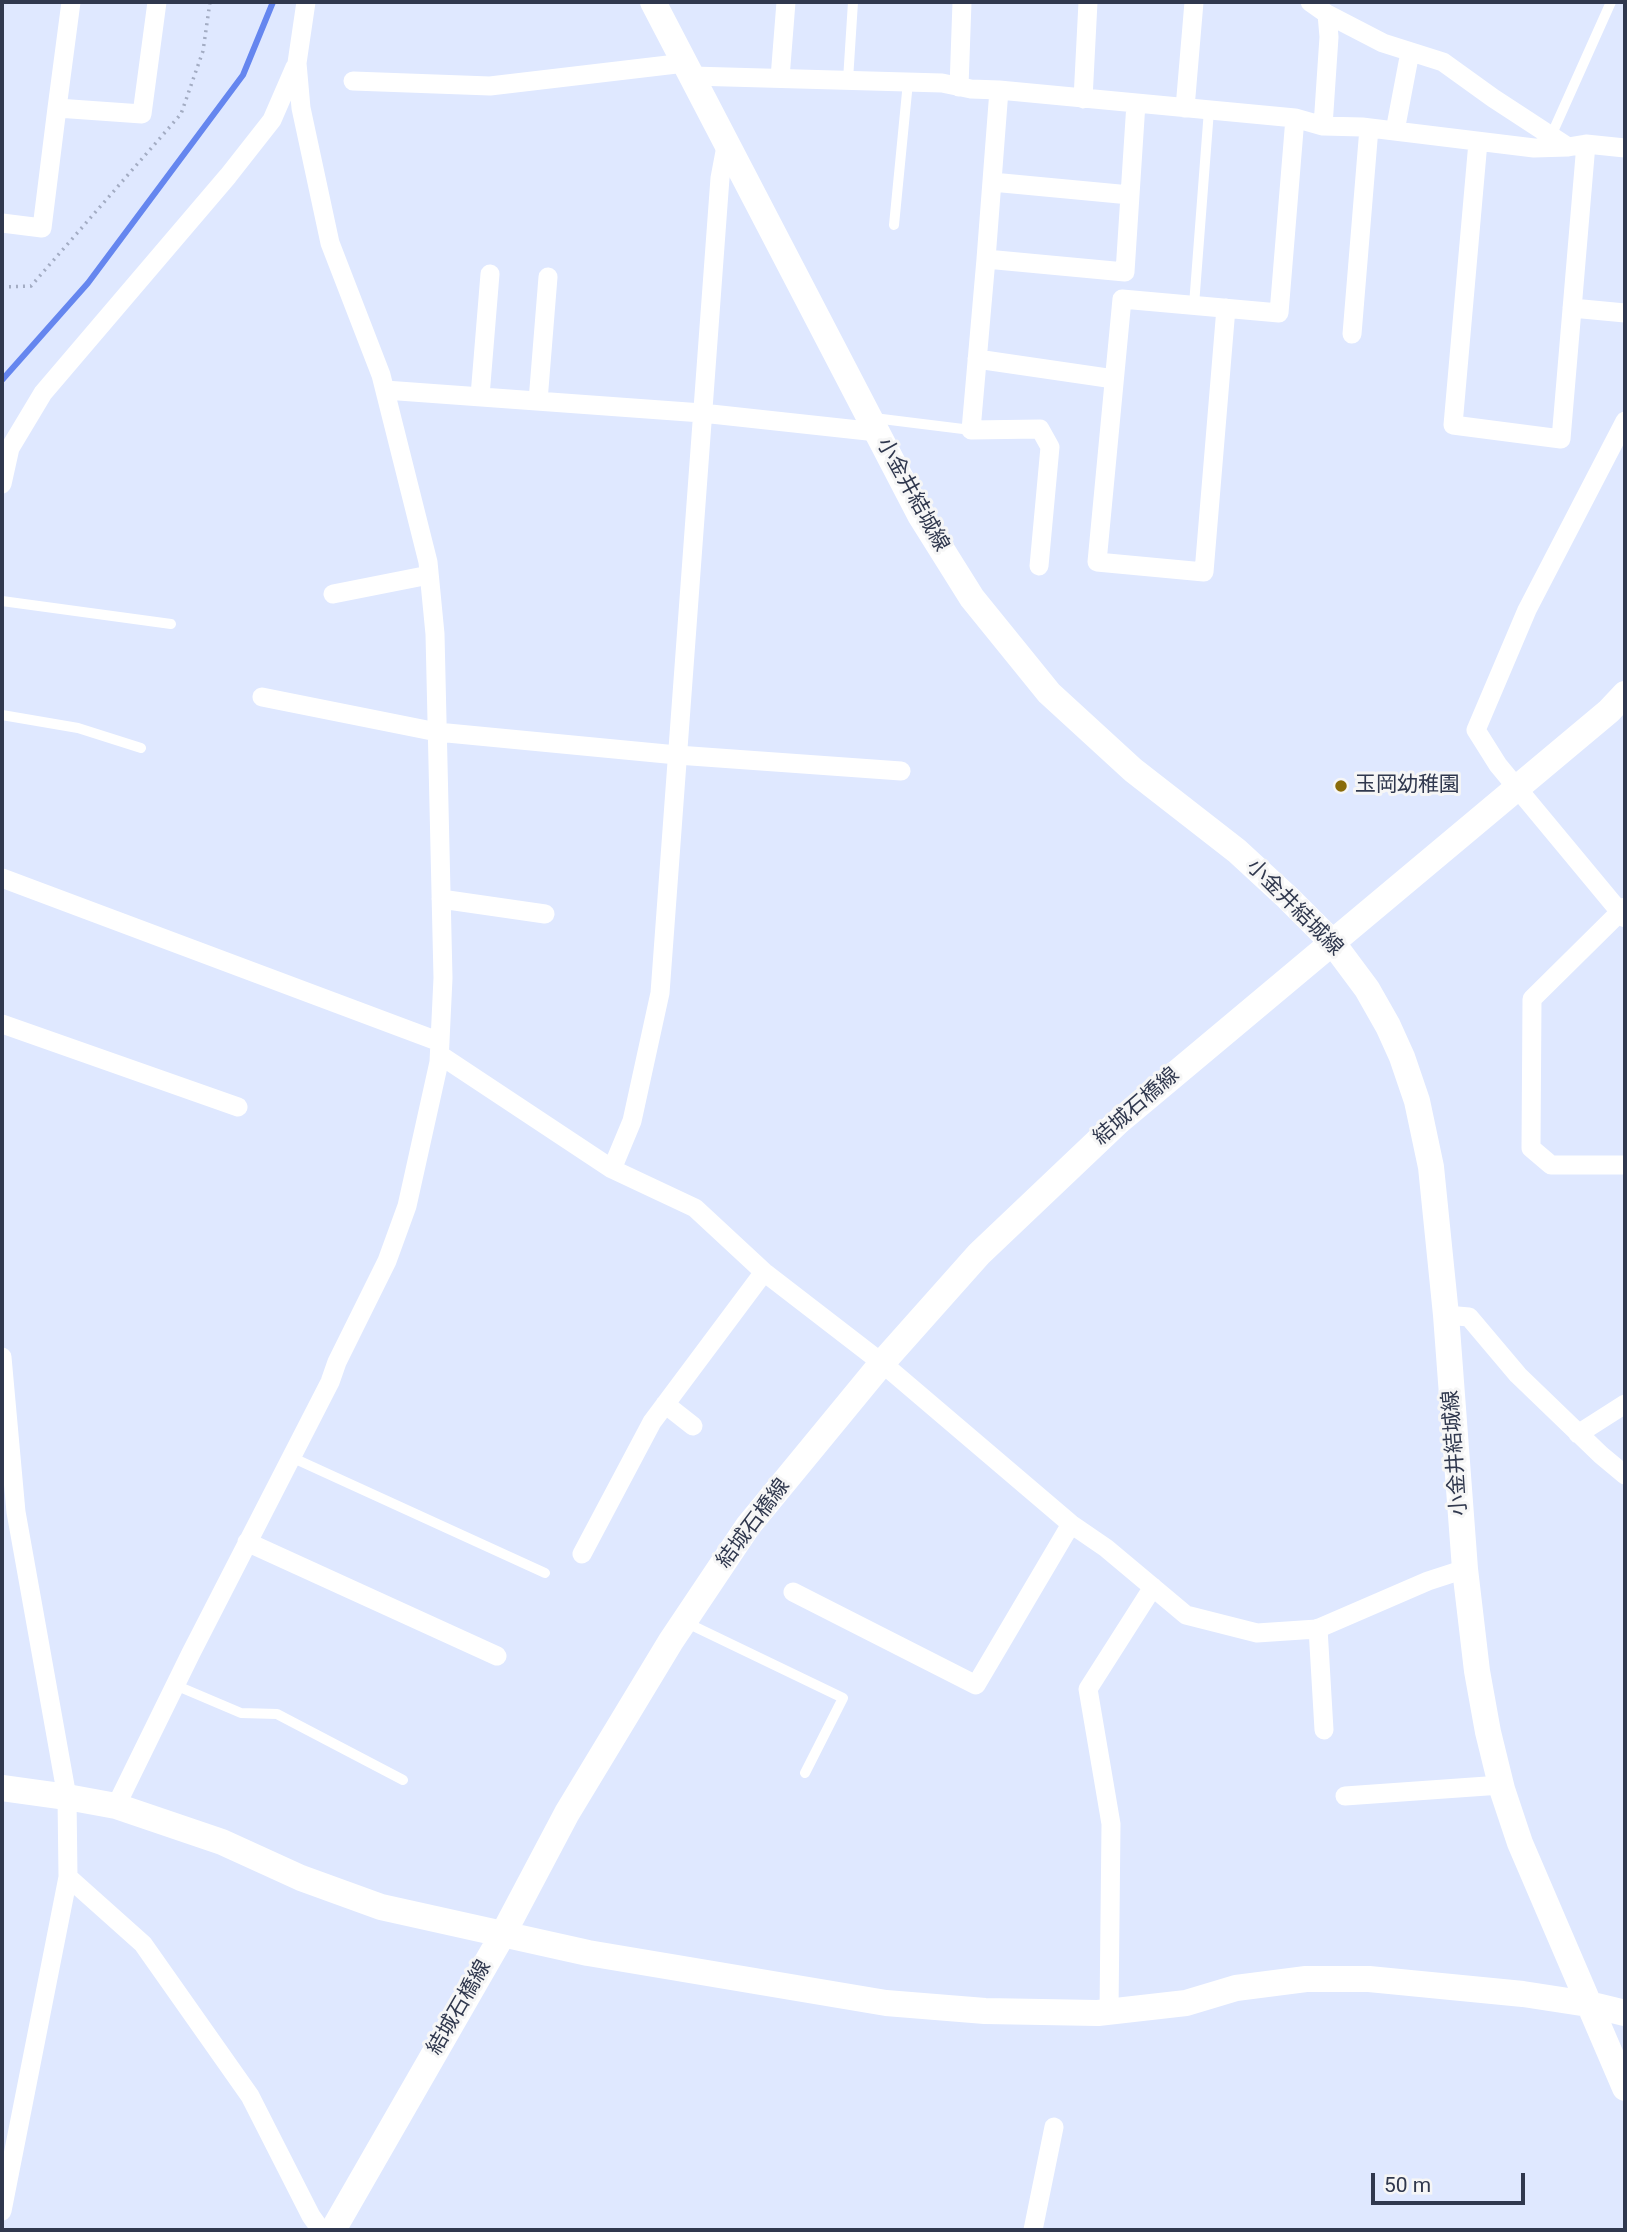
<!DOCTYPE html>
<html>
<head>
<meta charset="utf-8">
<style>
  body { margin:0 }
  #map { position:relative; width:1627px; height:2232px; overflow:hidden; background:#dfe8ff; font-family:Roboto,sans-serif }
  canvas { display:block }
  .frame { position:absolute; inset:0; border:4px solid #30384e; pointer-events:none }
  .scale { position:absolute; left:1371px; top:2173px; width:154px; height:32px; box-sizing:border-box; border:4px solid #30384e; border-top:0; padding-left:9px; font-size:21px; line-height:24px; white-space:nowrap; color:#30384e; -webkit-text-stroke:5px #f6f6f6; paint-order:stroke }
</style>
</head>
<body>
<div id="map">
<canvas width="1627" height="2232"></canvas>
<div class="frame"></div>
<div class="scale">50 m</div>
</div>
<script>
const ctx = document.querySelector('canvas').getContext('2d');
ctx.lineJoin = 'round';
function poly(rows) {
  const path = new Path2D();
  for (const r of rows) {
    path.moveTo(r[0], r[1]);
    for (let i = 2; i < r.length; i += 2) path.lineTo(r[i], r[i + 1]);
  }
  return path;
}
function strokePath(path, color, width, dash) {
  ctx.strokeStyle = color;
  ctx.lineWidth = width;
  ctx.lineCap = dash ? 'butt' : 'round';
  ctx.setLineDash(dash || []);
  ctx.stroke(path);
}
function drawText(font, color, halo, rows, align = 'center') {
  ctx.font = font + ' Roboto,"Noto Sans JP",sans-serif';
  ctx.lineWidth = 6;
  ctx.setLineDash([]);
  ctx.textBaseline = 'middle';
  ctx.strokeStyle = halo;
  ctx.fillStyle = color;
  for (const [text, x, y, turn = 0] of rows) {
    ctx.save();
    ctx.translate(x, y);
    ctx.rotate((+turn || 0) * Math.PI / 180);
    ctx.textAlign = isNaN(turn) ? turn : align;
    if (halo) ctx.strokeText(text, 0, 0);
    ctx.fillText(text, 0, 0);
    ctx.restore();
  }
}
const stream = poly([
  [2,380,88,283,243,75,273,2]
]);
const path = poly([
  [2,287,31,286,181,114,203,51,210,2]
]);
const lane = poly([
  [848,80,853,2],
  [1551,136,1611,2],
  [894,225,908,82],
  [1194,305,1209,110],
  [874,418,971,430],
  [2,601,171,624],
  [2,715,78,728,141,748],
  [291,1457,545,1573],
  [685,1622,843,1698,805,1773],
  [175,1685,241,1713,277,1714,403,1780]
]);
const street = poly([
  [1310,2,1327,14,1329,37,1323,126],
  [1327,14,1383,43,1443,62,1493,98,1568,147],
  [692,76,942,83,971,89,999,90,1295,118,1323,126,1362,127,1534,148,1568,147,1586,144,1625,148],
  [780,78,786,2],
  [353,81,490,86,685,63],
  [959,87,962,2],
  [1083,99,1088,2],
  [57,108,71,2],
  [1185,108,1194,2],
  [1395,131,1410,52],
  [1478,142,1453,425,1561,439,1586,144],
  [992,182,1130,195],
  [2,223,42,228,57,108,142,114,157,2],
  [986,259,999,90],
  [1226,308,1204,572,1097,562,1122,299,1279,313,1295,118],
  [1572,308,1625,313],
  [1352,334,1369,128],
  [977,359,1114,379],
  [385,390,702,413,877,432],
  [480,396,490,274],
  [538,401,548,277],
  [1625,421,1527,610,1476,730,1498,765,1625,918],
  [2,484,10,448,43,393,228,176,272,120,295,67],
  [1039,566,1050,447,1040,429,971,430,986,259,1125,272,1136,103],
  [333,594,429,575],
  [262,697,437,732,677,755,901,771],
  [2,878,440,1042],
  [441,899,545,914],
  [1625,907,1532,999,1531,1148,1551,1165,1625,1165],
  [2,1024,238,1107],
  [440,1055,612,1169,695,1208,764,1272,882,1363,1071,1524,1106,1548,1186,1615,1257,1633,1317,1629,1428,1581,1465,1569],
  [612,1169,632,1121,660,993,720,178,727,141],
  [1446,1315,1469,1317,1518,1375,1601,1455,1625,1475],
  [2,1357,16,1512,67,1797,68,1877,2,2211],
  [665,1404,693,1426],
  [1578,1434,1625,1404],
  [247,1542,497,1656],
  [582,1554,652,1422,764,1272],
  [793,1592,976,1685,1071,1524],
  [1318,1628,1324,1730],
  [1345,1796,1501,1785],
  [116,1806,191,1653,330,1382,337,1362,387,1261,407,1206,439,1062,443,978,435,634,428,562,381,375,330,243,301,108,297,63,306,2],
  [68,1877,143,1944,250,2096,311,2216,321,2230],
  [1109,2012,1111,1824,1088,1689,1153,1587],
  [1033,2230,1054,2127]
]);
const secondary = poly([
  [653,2,920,515,972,598,1049,693,1133,770,1237,851,1288,898,1332,942,1367,989,1388,1026,1402,1057,1417,1101,1431,1167,1446,1315,1465,1569,1477,1671,1488,1732,1502,1789,1520,1843,1625,2088],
  [2,1788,67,1797,116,1806,222,1842,301,1878,381,1907,588,1953,886,2003,985,2011,1098,2013,1186,2003,1236,1988,1306,1979,1369,1979,1523,1994,1588,2004,1625,2013],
  [333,2230,503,1934,567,1813,671,1641,748,1526,882,1363,979,1254,1118,1122,1609,711,1625,694]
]);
const markers = [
  [1341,786,7,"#896b0a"]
];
const streetNames = [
  ["小金井結城線",912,495,61],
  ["小金井結城線",1294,908,45],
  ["結城石橋線",1137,1107,-41],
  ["小金井結城線",1456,1453,-94],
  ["結城石橋線",754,1524,-53],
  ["結城石橋線",460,2008,-60]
];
const poiNames = [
  ["玉岡幼稚園",1355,786]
];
strokePath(stream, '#6586ef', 6);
strokePath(path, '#a3acc3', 3.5, [2, 5]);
strokePath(lane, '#fff', 10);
strokePath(street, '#fff', 19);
strokePath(secondary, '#fff', 26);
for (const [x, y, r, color] of markers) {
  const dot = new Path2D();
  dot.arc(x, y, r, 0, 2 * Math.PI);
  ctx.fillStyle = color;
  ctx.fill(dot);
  strokePath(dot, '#f6f6f6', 2.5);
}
drawText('21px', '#30384e', '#f6f6f6', streetNames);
drawText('21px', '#30384e', '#f6f6f6', poiNames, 'left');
</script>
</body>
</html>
